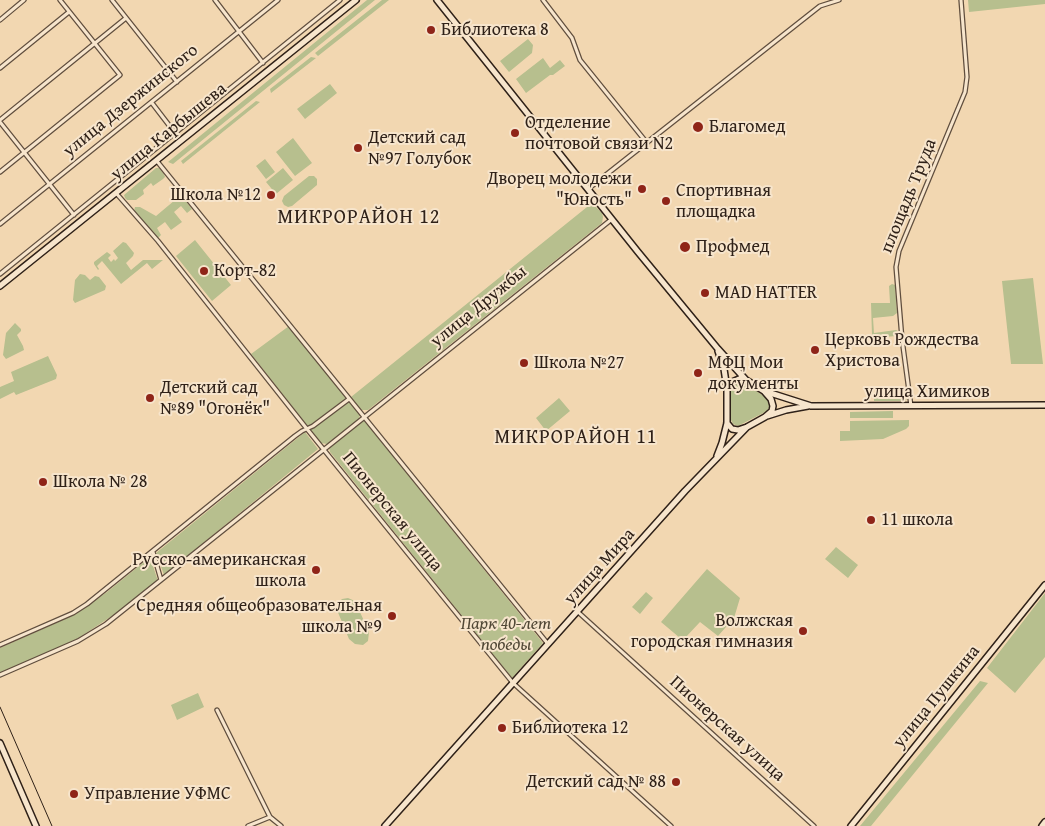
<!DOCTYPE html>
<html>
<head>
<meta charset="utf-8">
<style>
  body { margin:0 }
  canvas { display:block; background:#f2d7b1 }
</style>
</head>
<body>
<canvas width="1045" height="826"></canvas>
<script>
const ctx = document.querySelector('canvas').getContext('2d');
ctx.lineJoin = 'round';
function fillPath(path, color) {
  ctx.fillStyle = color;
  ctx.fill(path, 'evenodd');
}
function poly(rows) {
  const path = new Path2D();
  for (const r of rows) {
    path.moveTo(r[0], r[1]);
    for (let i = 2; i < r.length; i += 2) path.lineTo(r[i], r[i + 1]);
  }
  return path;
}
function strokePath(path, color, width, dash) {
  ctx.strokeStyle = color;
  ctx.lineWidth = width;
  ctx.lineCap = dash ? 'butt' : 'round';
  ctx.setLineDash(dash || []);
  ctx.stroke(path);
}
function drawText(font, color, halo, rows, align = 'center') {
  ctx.font = font + ' "Gentium Book Plus",serif';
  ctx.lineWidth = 4;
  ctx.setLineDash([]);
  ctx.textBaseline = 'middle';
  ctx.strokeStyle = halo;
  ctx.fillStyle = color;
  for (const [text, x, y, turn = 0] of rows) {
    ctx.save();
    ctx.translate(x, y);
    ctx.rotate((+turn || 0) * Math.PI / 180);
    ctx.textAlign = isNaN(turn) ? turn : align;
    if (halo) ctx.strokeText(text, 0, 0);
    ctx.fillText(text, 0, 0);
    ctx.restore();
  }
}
const green = poly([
  [367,0,375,0,173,164,168,162],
  [382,0,389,0,318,56,315,53],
  [968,0,1045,0,1045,4,969,12],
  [528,39,533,45,532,53,509,72,500,61],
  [311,57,316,58,271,93,270,89],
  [543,58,550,68,560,60,565,66,553,75,550,75,526,93,516,79],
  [330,84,337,93,305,119,297,109],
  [256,101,260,102,183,164,181,161],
  [293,138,312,163,295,176,276,152],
  [265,159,275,172,266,179,256,166],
  [156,168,159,168,164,174,165,177,163,179,153,186,151,183,143,190,144,194,136,200,127,200,125,198,124,195],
  [283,168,293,180,276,194,266,182],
  [309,176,314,176,317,179,317,185,292,206,288,207,284,205,282,201,284,196],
  [181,195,192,209,187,213,181,206,174,212,182,222,171,230,165,222,157,228,161,235,158,238,155,237,134,211,135,207,140,207,156,216],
  [592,203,602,213,603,217,602,223,368,410,362,410,359,408,351,397],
  [195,240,231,285,212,301,176,256],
  [123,242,126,243,134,253,133,256,126,263,131,270,143,260,163,260,152,269,147,263,121,284,102,261,97,266,99,269,98,270,94,264,94,262,107,252,111,255,108,258,111,262,114,259,115,261,118,258,113,251],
  [80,274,85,275,90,280,95,276,99,277,106,286,105,290,75,303,73,300,75,280],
  [1033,278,1043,364,1011,364,1002,281],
  [892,284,895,285,897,313,893,316,873,318,874,333,896,330,898,331,898,334,896,336,874,338,872,335,871,303,890,303,889,286],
  [15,323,21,329,21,331,17,335,23,346,24,350,6,359,3,355,6,333],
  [289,326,360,415,359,419,327,444,321,443,251,354],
  [48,356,57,375,56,379,16,395,14,392,0,399,0,387,14,381,11,372],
  [739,381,743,382,768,399,770,405,767,411,738,426,733,424,731,420,731,387,733,384],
  [874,395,907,395,907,399,905,401,874,401],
  [559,398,570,411,546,431,536,418],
  [893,411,893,418,850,418,850,412],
  [363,419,543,643,512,678,330,452,329,448],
  [909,420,909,426,906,429,883,439,840,441,840,431,850,431,850,421],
  [305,432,318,449,164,575,156,553],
  [836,547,858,565,848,578,825,559],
  [150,557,158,581,115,614,77,639,0,674,0,648,74,615,107,592],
  [707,569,740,598,734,618,718,636,700,622,685,638,680,638,661,622],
  [646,592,653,598,640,614,632,607],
  [1045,593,1045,657,1015,693,987,668],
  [348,598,355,601,369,632,368,641,363,645,355,644,349,639,337,610,339,602,342,599],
  [980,681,988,683,871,826,860,826],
  [198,693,204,707,177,720,171,705]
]);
const street = poly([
  [112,0,177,82],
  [215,0,263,63],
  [543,0,572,38,580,60,647,143],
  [0,20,24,0],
  [0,68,69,12],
  [152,103,175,133],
  [0,120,126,18],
  [0,122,74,215],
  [156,160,548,644],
  [0,172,120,75,60,0],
  [588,189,820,6,839,0],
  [116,193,158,241,307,429,513,683,671,826],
  [0,224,278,0],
  [0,274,340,0],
  [911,406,902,339,896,267,899,251,965,92,967,77,961,0],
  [153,552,161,580],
  [578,612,814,826],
  [0,645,73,613,87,604,295,436,302,431,313,426,349,399],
  [0,675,78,641,106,624,612,219],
  [217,710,270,817,281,826],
  [248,826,270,817]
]);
const secondary = poly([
  [437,0,638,252,718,349,746,380],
  [0,286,356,0],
  [718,351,724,369,727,389],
  [764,391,811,406,1045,405],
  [767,416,786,410,808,406],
  [717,456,722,443,727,423,727,389,730,383,739,379,746,380,764,391,771,399,773,406,772,411,765,417,747,427,738,430,732,429,727,423],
  [0,743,36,826],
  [385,826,685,491,747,427],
  [851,826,1045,585],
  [1042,826,1045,822]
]);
const tram = poly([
  [0,707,52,826]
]);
const markers = [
  [431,30,5,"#8f2418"],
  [698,127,6,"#8f2418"],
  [515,133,5,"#8f2418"],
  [358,148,5,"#8f2418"],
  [642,189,5,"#8f2418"],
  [271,195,5,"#8f2418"],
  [666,201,5,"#8f2418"],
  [685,247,6,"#8f2418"],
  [204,271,5,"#8f2418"],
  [705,293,5,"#8f2418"],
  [815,350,5,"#8f2418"],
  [524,363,5,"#8f2418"],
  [698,373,5,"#8f2418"],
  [150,398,5,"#8f2418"],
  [43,482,5,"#8f2418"],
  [871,520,5,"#8f2418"],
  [316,570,5,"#8f2418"],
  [392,616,5,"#8f2418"],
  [803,631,5,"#8f2418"],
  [502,728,5,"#8f2418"],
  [676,782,5,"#8f2418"],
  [74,794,5,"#8f2418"]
];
const poiNames = [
  ["Библиотека 8",441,30],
  ["Отделение",525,123],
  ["почтовой связи N2",525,144],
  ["Благомед",709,127],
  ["Детский сад",368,138],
  ["№97 Голубок",368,159],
  ["Дворец молодежи",632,179,"right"],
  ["\"Юность\"",632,200,"right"],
  ["Спортивная",676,191],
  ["площадка",676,212],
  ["Школа №12",261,195,"right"],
  ["Профмед",696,247],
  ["Корт-82",214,271],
  ["MAD HATTER",715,293],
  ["Церковь Рождества",825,340],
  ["Христова",825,361],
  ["Школа №27",534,363],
  ["МФЦ Мои",708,363],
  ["документы",708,384],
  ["Детский сад",160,388],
  ["№89 \"Огонёк\"",160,409],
  ["Школа № 28",53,482],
  ["11 школа",881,520],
  ["Русско-американская",306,560,"right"],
  ["школа",306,581,"right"],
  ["Средняя общеобразовательная",382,606,"right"],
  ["школа №9",382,627,"right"],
  ["Волжская",793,621,"right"],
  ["городская гимназия",793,642,"right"],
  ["Библиотека 12",512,728],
  ["Детский сад № 88",666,782,"right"],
  ["Управление УФМС",84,794]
];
const streetNames = [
  ["улица Дзержинского",131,101,-39],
  ["улица Карбышева",169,132,-39],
  ["площадь Труда",909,196,-68],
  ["улица Дружбы",479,307,-39],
  ["улица Химиков",927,392],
  ["Пионерская улица",392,512,51],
  ["улица Мира",600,567,-48],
  ["улица Пушкина",937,697,-51],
  ["Пионерская улица",727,729,42]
];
const parkNames = [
  ["Парк 40-лет",506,624],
  ["победы",506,645]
];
const quarterNames = [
  ["МИКРОРАЙОН 12",359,218],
  ["МИКРОРАЙОН 11",576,438]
];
fillPath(green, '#b7bf8e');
strokePath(street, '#604e3e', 5.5);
strokePath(secondary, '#2f2118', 8);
strokePath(street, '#f7e5cc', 3);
strokePath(secondary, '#f7e5cc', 5);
strokePath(tram, '#2f2118', 1);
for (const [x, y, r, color] of markers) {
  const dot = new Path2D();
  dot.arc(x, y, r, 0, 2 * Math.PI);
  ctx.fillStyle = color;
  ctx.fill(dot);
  strokePath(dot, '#f7e5cc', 2);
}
drawText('18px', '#2f2118', '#f7e5cc', poiNames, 'left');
drawText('18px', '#2f2118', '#f7e5cc', streetNames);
drawText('italic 18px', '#514836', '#f7e5cc', parkNames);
ctx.letterSpacing = '1px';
drawText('20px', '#2f2118', '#f7e5cc', quarterNames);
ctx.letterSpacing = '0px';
</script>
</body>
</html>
